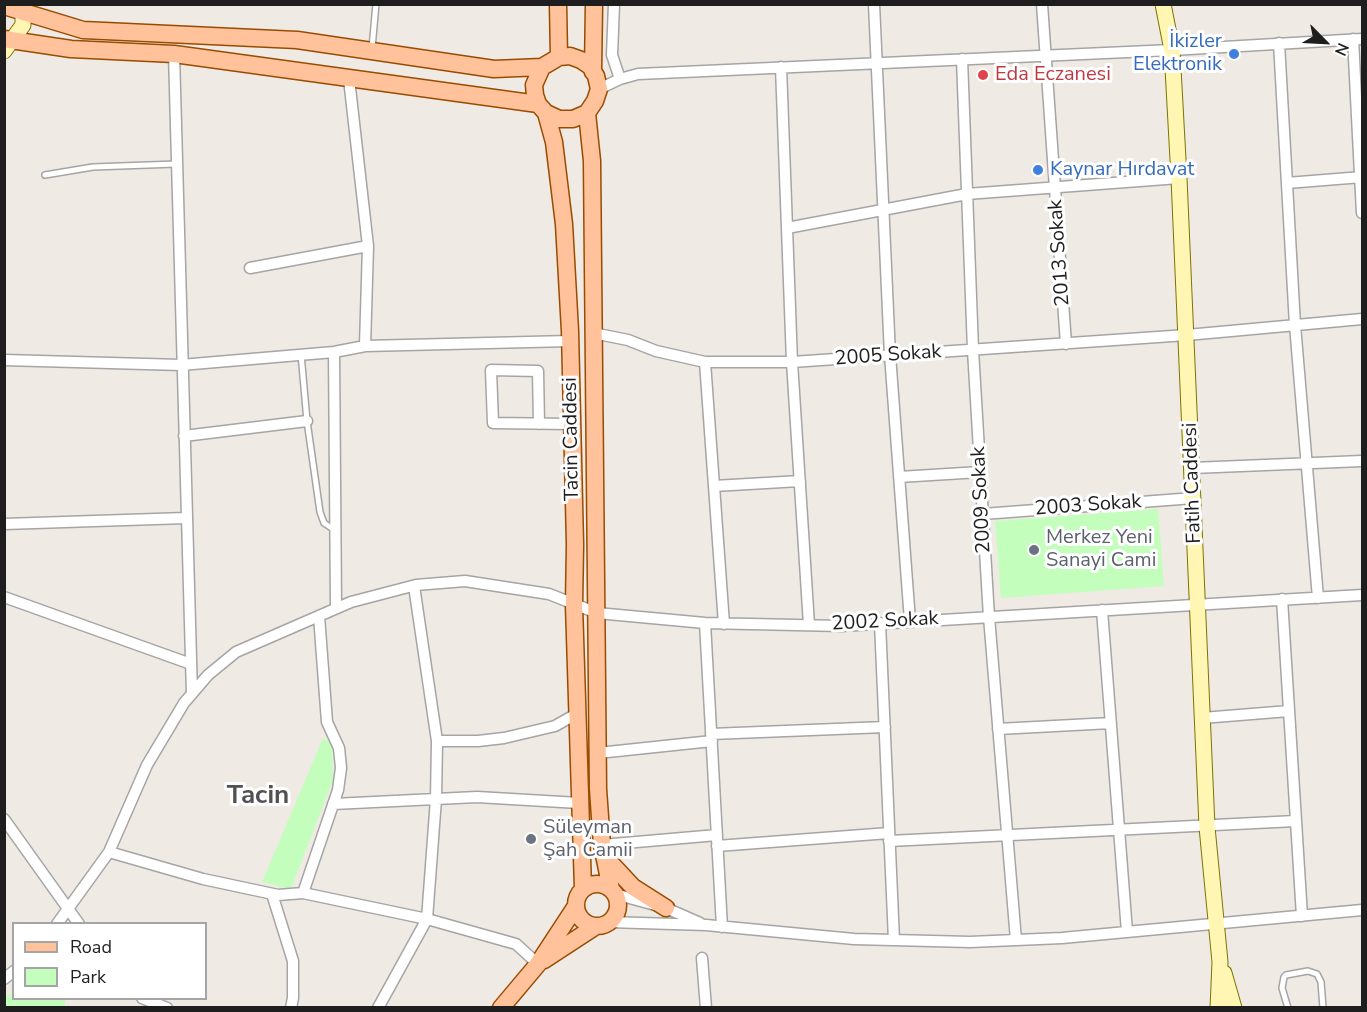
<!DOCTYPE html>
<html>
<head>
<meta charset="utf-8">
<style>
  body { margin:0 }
  #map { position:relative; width:1367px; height:1012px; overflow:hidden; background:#f0eae4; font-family:"Nunito Sans",sans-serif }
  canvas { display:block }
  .frame { position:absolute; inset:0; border:6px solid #1e1e1e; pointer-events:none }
  .legend { position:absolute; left:12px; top:922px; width:195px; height:78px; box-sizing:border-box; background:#fff; border:2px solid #a5a5a5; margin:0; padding:8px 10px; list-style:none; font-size:18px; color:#1e1e1e }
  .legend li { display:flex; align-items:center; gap:12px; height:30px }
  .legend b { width:30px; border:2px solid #a5a5a5 }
  .north { position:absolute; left:1295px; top:12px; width:60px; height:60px; -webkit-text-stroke:4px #fff; paint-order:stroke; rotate:114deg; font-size:16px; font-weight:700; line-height:24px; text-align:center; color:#1e1e1e }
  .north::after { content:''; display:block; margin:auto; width:21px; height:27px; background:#1e1e1e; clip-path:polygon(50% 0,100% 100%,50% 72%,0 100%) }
</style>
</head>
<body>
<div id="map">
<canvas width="1367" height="1012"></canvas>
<div class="frame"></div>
<ul class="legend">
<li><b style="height:8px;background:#ffc29a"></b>Road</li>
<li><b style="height:16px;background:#c3febd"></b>Park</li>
</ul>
<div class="north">N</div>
</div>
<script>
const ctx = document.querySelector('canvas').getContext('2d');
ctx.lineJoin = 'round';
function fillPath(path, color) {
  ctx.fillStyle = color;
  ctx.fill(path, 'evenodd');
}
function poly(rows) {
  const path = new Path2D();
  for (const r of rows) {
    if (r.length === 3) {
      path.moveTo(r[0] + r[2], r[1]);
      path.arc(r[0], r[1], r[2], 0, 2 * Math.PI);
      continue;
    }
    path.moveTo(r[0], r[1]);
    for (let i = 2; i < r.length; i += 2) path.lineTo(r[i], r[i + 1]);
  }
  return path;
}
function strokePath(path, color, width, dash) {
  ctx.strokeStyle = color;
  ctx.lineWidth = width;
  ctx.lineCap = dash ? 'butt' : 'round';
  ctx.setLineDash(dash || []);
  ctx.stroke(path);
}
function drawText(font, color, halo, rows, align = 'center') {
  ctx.font = font + ' "Nunito Sans",sans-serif';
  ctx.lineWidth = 6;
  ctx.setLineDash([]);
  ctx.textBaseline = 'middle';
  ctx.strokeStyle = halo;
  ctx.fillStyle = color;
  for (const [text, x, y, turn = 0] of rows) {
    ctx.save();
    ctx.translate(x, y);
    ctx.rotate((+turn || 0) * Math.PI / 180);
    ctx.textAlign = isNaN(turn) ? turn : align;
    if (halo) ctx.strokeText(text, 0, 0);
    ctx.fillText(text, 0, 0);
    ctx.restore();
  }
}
const park = poly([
  [1158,509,1164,586,1001,598,995,521],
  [323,738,332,743,333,780,291,889,262,882],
  [13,992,14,998,65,999,65,1007,5,1007,5,998]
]);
const lane = poly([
  [372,48,376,4],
  [45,175,93,167,176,164],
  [301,354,307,421,320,512,324,523,330,527,335,528],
  [1288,1008,1282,988,1284,977,1286,975,1308,971,1317,974,1321,982,1323,1008]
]);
const street = poly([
  [614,4,612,55,620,79],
  [874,4,890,355,910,621],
  [1042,4,1066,344],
  [1353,39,1362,213],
  [1279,43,1295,325,1318,598],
  [174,54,192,694],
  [962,59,973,350,989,617,1016,940],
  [781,67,792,362,809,625],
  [349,79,368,246,365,346],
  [599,89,620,79,638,74,1172,50,1362,39],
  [1287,183,1362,177],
  [787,228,967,194,1179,178],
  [250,268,368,246],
  [593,333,628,340,656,351,705,362,792,362,1187,335,1362,319],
  [334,352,336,608],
  [4,360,181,365,334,352,365,346,570,341],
  [705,362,724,624],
  [539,424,538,371,491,370,493,423,572,424],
  [184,436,307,421],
  [1192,468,1362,461],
  [899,477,980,472],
  [714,486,800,481],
  [983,514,1194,498],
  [4,524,186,518],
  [414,586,437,741,478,741,504,738,555,726,578,713],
  [4,597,191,664],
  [1282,599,1302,916],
  [1102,610,1127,932],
  [705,623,722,927],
  [880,623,894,940],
  [1202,718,1289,711],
  [998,729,1111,723],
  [711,734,885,727],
  [598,753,712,741],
  [333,804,477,797,579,803],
  [4,819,79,924],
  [889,841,1296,821],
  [602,845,717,835],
  [717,846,889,833],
  [109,852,203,879,278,895,303,893,427,919,516,944,538,964],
  [303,893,338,790,341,768,339,748,327,722,319,616],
  [272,894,293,961,293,998,291,1008],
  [615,894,666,908,700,923],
  [608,922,706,925,854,939,970,942,1062,938,1362,910],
  [57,924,109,852,147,765,184,703,208,675,236,652,351,602,416,585,465,581,549,594,597,613,705,623,841,626,1362,595],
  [702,958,706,1008],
  [4,979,14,971],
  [142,998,167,1008],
  [378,1008,427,919,436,799,437,741]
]);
const secondary = poly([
  [1163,4,1172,50,1179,178,1207,827,1220,962,1218,1008],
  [4,51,23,25,23,10,21,4],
  [1224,973,1234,1008]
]);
const primary = poly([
  [558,4,559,57],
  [4,6,83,30,297,40,494,69,542,67],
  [4,39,71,49,174,54,538,104],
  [593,72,594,4],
  [546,113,559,119,573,119,587,113,595,101,599,89,596,76,590,66,581,60,570,56,559,57,542,67,534,85,535,95,538,104,546,113,554,142,564,224,570,331,575,545,574,605,583,889],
  [587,113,592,161,598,789,602,845,611,889],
  [605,857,633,887,666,908],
  [597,905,21],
  [544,960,596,926],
  [501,1008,538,964,576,906]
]);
const markers = [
  [1234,54,6,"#3f7fe0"],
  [983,75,6,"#e0444e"],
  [1038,170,6,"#3f7fe0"],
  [1034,550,6,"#6b7280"],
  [531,839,6,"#6b7280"]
];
const shopNames = [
  ["İkizler",1222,42],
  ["Elektronik",1222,65],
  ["Kaynar Hırdavat",1050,170,"left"]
];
const healthNames = [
  ["Eda Eczanesi",995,75]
];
const streetNames = [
  ["2013 Sokak",1060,253,-94],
  ["2005 Sokak",888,356,-4],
  ["Tacin Caddesi",572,439,-91],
  ["Fatih Caddesi",1193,483,-92],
  ["2009 Sokak",982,500,-93],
  ["2003 Sokak",1088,506,-4],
  ["2002 Sokak",885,622,-3]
];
const worshipNames = [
  ["Merkez Yeni",1046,538],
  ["Sanayi Cami",1046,561],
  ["Süleyman",543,828],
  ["Şah Camii",543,851]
];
const districtNames = [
  ["Tacin",258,797]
];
fillPath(park, '#c3febd');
strokePath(lane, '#a5a5a5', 8);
strokePath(street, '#a5a5a5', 13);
strokePath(secondary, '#7b7300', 17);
strokePath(primary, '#994c00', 19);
strokePath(lane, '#fff', 5);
strokePath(street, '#fff', 10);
strokePath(secondary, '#fff6b3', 15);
strokePath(primary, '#ffc29a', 16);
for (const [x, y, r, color] of markers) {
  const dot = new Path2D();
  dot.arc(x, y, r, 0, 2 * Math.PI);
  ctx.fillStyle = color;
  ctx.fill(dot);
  strokePath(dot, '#fff', 2);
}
drawText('20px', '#366cbe', '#fff', shopNames, 'right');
drawText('20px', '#be3a42', '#fff', healthNames, 'left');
drawText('20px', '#1e1e1e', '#fff', streetNames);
drawText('20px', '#5b616d', '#fff', worshipNames, 'left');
drawText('bold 26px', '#515151', '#fff', districtNames);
</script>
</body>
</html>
